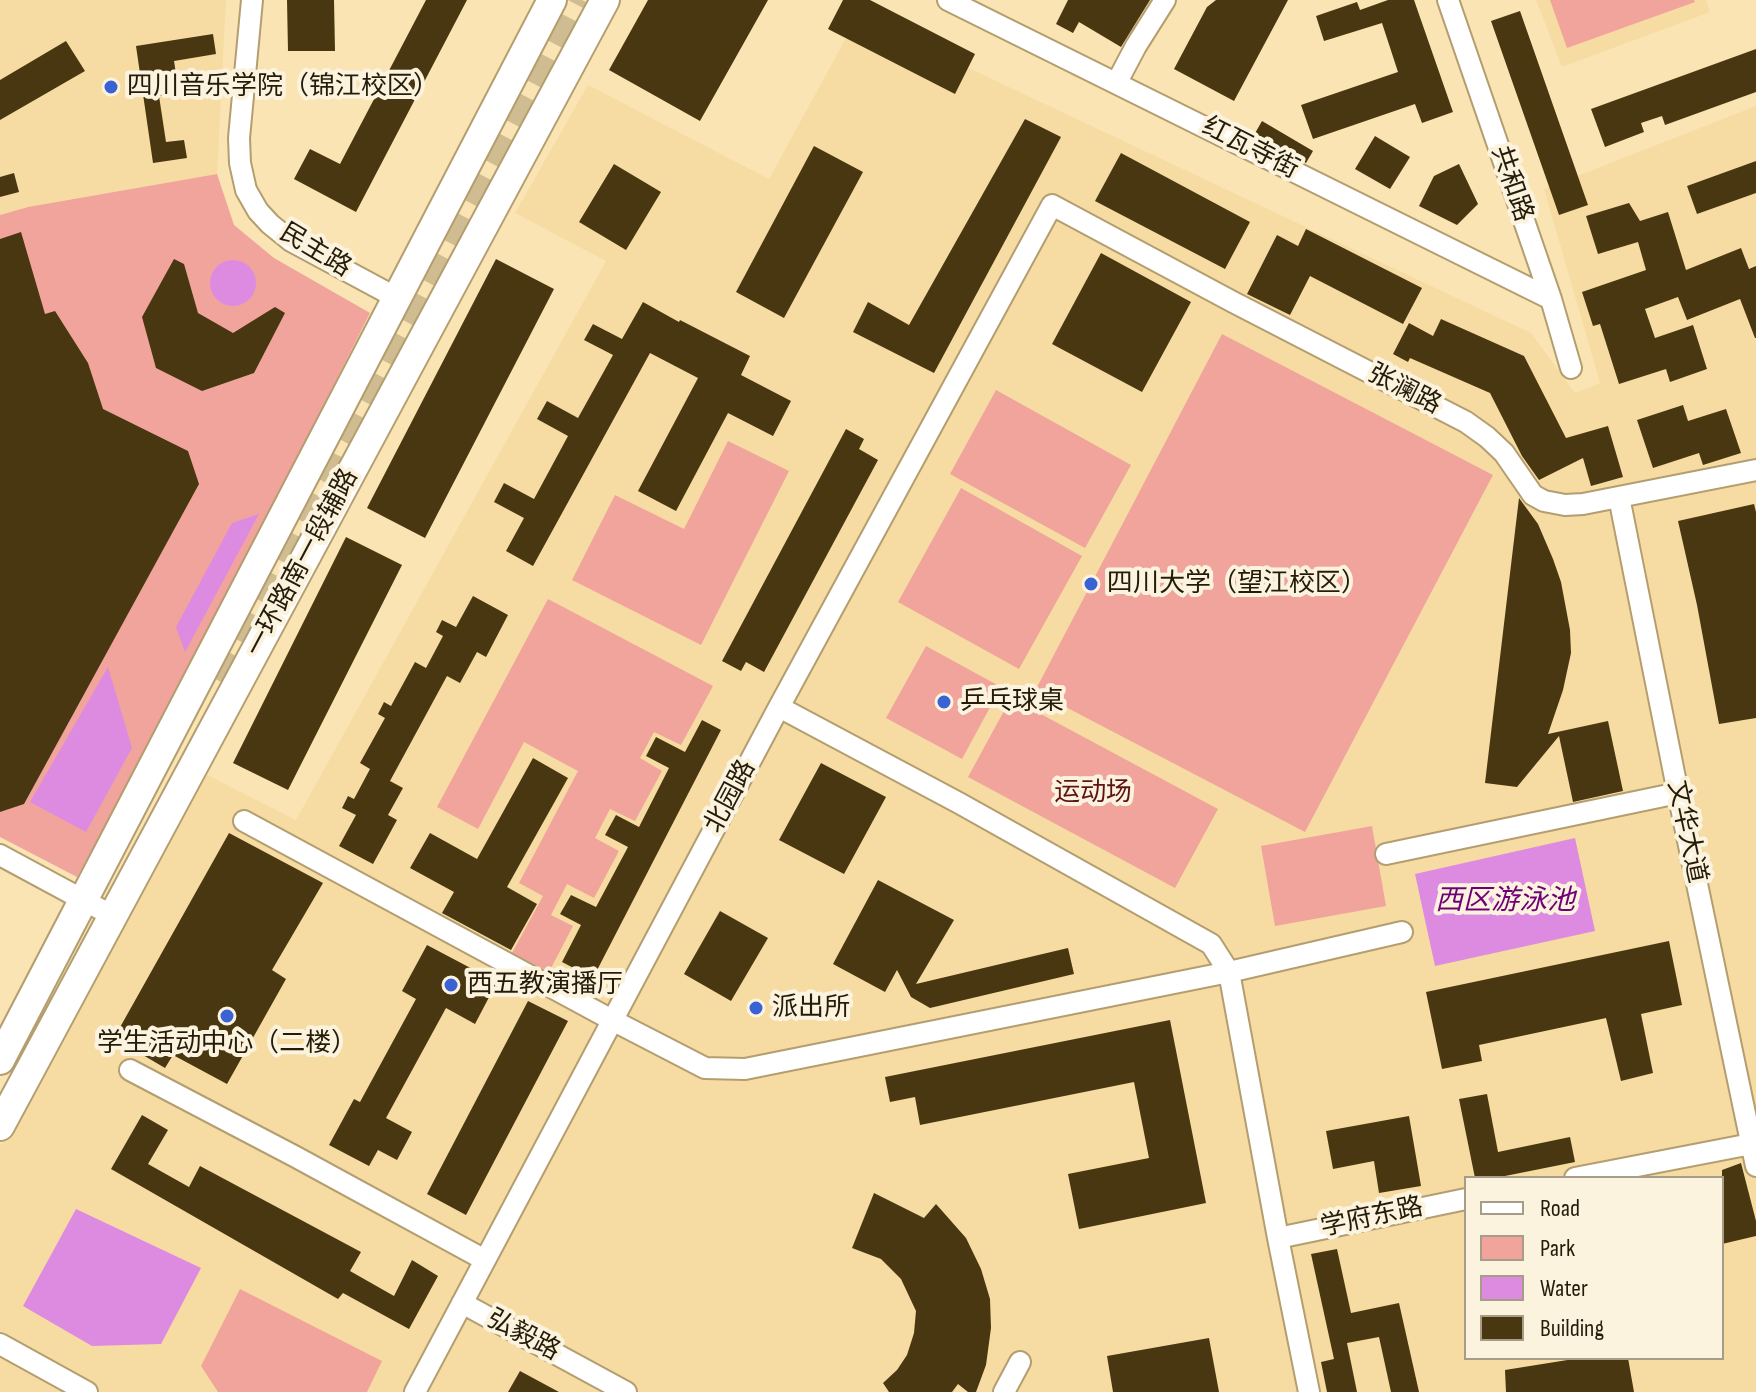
<!DOCTYPE html>
<html>
<head>
<meta charset="utf-8">
<style>
  body { margin:0 }
  #map { position:relative; width:1756px; height:1392px; overflow:hidden; background:#fbe4b3; font-family:"Sofia Sans Condensed",sans-serif }
  canvas { display:block }
  .legend { position:absolute; left:1464px; top:1176px; width:260px; height:184px; box-sizing:border-box; background:#fcf3df; border:2px solid #a69d89; margin:0; padding:10px 14px; list-style:none; font-size:24px; color:#241c09 }
  .legend li { display:flex; align-items:center; gap:16px; height:40px }
  .legend b { width:40px; border:2px solid #a69d89 }
</style>
</head>
<body>
<div id="map">
<canvas width="1756" height="1392"></canvas>
<ul class="legend">
<li><b style="height:10px;background:#fff"></b>Road</li>
<li><b style="height:22px;background:#f0a49c"></b>Park</li>
<li><b style="height:22px;background:#dd8be1"></b>Water</li>
<li><b style="height:22px;background:#483710"></b>Building</li>
</ul>
</div>
<script>
const ctx = document.querySelector('canvas').getContext('2d');
ctx.lineJoin = 'round';
function fillPath(path, color) {
  ctx.fillStyle = color;
  ctx.fill(path, 'evenodd');
}
function poly(rows) {
  const path = new Path2D();
  for (const r of rows) {
    if (r.length === 3) {
      path.moveTo(r[0] + r[2], r[1]);
      path.arc(r[0], r[1], r[2], 0, 2 * Math.PI);
      continue;
    }
    path.moveTo(r[0], r[1]);
    for (let i = 2; i < r.length; i += 2) path.lineTo(r[i], r[i + 1]);
  }
  return path;
}
function strokePath(path, color, width, dash) {
  ctx.strokeStyle = color;
  ctx.lineWidth = width;
  ctx.lineCap = dash ? 'butt' : 'round';
  ctx.setLineDash(dash || []);
  ctx.stroke(path);
}
function drawText(font, color, halo, rows, align = 'center') {
  ctx.font = font + ' "Sofia Sans Condensed","Noto Sans SC",sans-serif';
  ctx.lineWidth = 8;
  ctx.setLineDash([]);
  ctx.textBaseline = 'middle';
  ctx.strokeStyle = halo;
  ctx.fillStyle = color;
  for (const [text, x, y, turn = 0] of rows) {
    ctx.save();
    ctx.translate(x, y);
    ctx.rotate((+turn || 0) * Math.PI / 180);
    ctx.textAlign = isNaN(turn) ? turn : align;
    if (halo) ctx.strokeText(text, 0, 0);
    ctx.fillText(text, 0, 0);
    ctx.restore();
  }
}
const built = poly([
  [0,0,226,0,217,174,28,207,0,215],
  [1536,0,1706,0,1710,12,1562,67],
  [858,16,1531,333,1575,393,1600,383,1544,189,1756,106,1756,1392,0,1392,0,1146,207,775,296,820,606,261,515,213,588,85,769,179],
  [1466,1178,1722,1178,1722,1358,1466,1358]
]);
const green = poly([
  [1550,0,1694,0,1695,2,1567,48],
  [217,174,234,225,274,258,370,313,165,720,77,877,0,837,0,215,28,207],
  [1222,334,1493,475,1305,832,1035,691],
  [996,390,1131,465,1085,548,950,474],
  [728,441,789,471,701,645,572,580,615,495,684,529],
  [961,488,1082,556,1019,669,898,602],
  [548,599,713,686,681,745,654,732,640,758,662,771,635,821,610,809,595,838,619,851,594,898,567,884,551,915,573,926,549,972,512,953,543,896,519,883,578,771,524,742,478,829,437,807],
  [926,646,1001,687,962,759,886,718],
  [1011,698,1218,809,1175,888,968,777],
  [1372,826,1386,906,1275,926,1261,846],
  [240,1289,382,1361,367,1392,218,1392,201,1366]
]);
const water = poly([
  [233,283,23],
  [259,514,185,652,176,627,232,523],
  [108,667,132,748,86,832,30,802],
  [1575,838,1595,931,1435,966,1415,874],
  [76,1209,201,1268,161,1344,92,1346,23,1306]
]);
const building = poly([
  [287,0,334,0,335,51,288,51],
  [426,0,467,0,356,212,294,179,310,149,340,164],
  [648,0,768,0,700,121,609,70],
  [843,0,870,0,975,54,955,94,828,29],
  [1068,0,1150,0,1121,47,1079,22,1073,33,1056,24],
  [1216,0,1288,0,1234,101,1174,69,1207,7],
  [1388,0,1414,0,1453,112,1422,123,1415,104,1313,139,1301,105,1398,72,1382,23,1324,41,1316,16,1357,2,1360,10],
  [1520,11,1588,205,1559,215,1491,21],
  [213,34,216,54,174,61,179,93,159,96,166,142,184,140,187,158,153,163,136,46],
  [66,41,85,71,0,120,0,80],
  [1756,49,1756,92,1665,125,1662,116,1641,123,1644,132,1605,147,1591,109],
  [1025,119,1061,137,934,373,853,332,868,302,909,325],
  [1262,121,1313,151,1306,163,1254,135],
  [1375,136,1410,157,1390,189,1355,169],
  [814,146,863,172,784,318,736,292],
  [1121,153,1250,222,1225,269,1095,201],
  [1756,161,1756,193,1697,214,1687,186],
  [614,164,661,192,626,250,579,222],
  [1459,164,1478,204,1457,225,1419,206,1434,176],
  [14,173,19,192,0,197,0,177],
  [1629,203,1640,221,1668,212,1686,270,1741,248,1749,269,1756,266,1756,338,1755,338,1740,299,1687,320,1678,297,1645,309,1655,338,1693,325,1707,369,1670,382,1666,369,1619,384,1600,324,1593,326,1582,292,1646,270,1638,242,1598,254,1586,216],
  [1306,229,1422,288,1403,324,1310,276,1290,315,1247,294,1277,235,1298,246],
  [21,232,45,314,55,311,88,363,103,409,188,451,199,484,24,804,0,812,0,239],
  [1101,253,1191,302,1142,392,1052,344],
  [174,259,184,264,198,313,233,333,275,307,285,313,254,373,202,391,156,368,142,317],
  [496,259,554,289,425,538,367,508],
  [643,302,679,322,680,320,750,356,741,375,791,401,773,436,728,413,676,511,638,491,698,378,650,353,533,566,506,551,524,518,494,502,504,483,534,499,568,436,537,419,547,401,578,418,613,355,584,340,593,324,622,339],
  [1441,319,1524,356,1566,438,1608,426,1623,477,1591,486,1583,458,1539,480,1522,456,1490,393,1410,358,1408,362,1393,354,1409,323,1433,336],
  [1683,405,1688,421,1726,409,1741,453,1703,465,1699,453,1653,468,1637,420],
  [846,429,864,439,859,449,878,460,764,672,746,662,741,671,722,661],
  [1519,498,1538,524,1553,559,1561,582,1570,630,1571,653,1563,690,1548,734,1608,721,1623,791,1573,802,1559,736,1517,787,1485,783],
  [1754,504,1756,512,1756,718,1719,724,1697,605,1678,521],
  [346,537,402,565,288,790,233,763],
  [473,596,508,615,486,657,477,652,460,683,447,676,390,781,403,788,388,815,397,820,373,864,339,846,356,815,342,808,348,796,354,799,370,769,360,763,385,718,378,714,384,702,391,706,415,662,426,668,443,636,436,632,442,620,456,627],
  [702,720,721,730,593,978,562,962,581,925,560,914,571,895,596,907,628,847,605,835,616,815,639,827,669,768,646,756,656,737,685,752],
  [533,758,568,778,507,887,537,904,511,950,442,913,454,892,410,868,430,833,477,859],
  [821,763,886,797,844,874,779,840],
  [229,833,323,883,272,970,286,979,227,1084,173,1055,165,1068,114,1038],
  [878,880,954,920,916,984,1068,948,1074,974,930,1008,911,997,897,970,885,992,833,964],
  [720,911,768,938,731,1001,684,974],
  [1669,941,1682,1005,1641,1014,1653,1073,1621,1081,1606,1018,1479,1045,1482,1061,1442,1069,1426,992],
  [427,945,497,982,475,1024,446,1008,386,1118,412,1132,397,1160,378,1150,369,1166,329,1145,354,1099,360,1102,416,999,402,991],
  [528,1001,568,1021,466,1215,427,1194],
  [1170,1020,1206,1203,1079,1229,1068,1174,1149,1158,1134,1082,920,1125,915,1097,890,1102,885,1077],
  [1487,1094,1498,1152,1570,1137,1575,1162,1495,1178,1475,1178,1459,1099],
  [142,1115,168,1130,148,1164,189,1187,200,1166,361,1252,350,1271,394,1296,412,1260,438,1276,409,1329,343,1293,338,1299,111,1169],
  [1409,1116,1421,1186,1379,1193,1374,1161,1333,1169,1326,1131],
  [1741,1163,1756,1221,1756,1236,1722,1244,1722,1170],
  [874,1193,924,1218,936,1204,966,1238,981,1269,990,1299,991,1328,986,1365,976,1392,968,1392,958,1384,952,1392,889,1392,883,1383,897,1370,907,1355,914,1333,916,1311,901,1279,881,1259,852,1248],
  [1337,1249,1351,1313,1399,1303,1419,1392,1391,1392,1379,1337,1347,1343,1357,1392,1327,1392,1321,1362,1334,1359,1311,1254],
  [1209,1338,1219,1392,1113,1392,1107,1356],
  [1580,1358,1628,1358,1634,1392,1506,1392,1505,1370],
  [520,1371,559,1392,508,1392]
]);
const primaryTunnel = poly([
  [223,683,582,0]
]);
const street = poly([
  [252,0,239,138,240,163,246,190,258,211,270,224,291,241,397,298],
  [948,0,1551,299],
  [1448,0,1551,299,1571,368],
  [1117,82,1136,46,1165,0],
  [1619,497,1678,793,1756,1166],
  [779,707,959,803,1211,944,1229,972,1278,1238,1309,1392],
  [244,821,612,1020,705,1068,745,1069,1229,972,1402,932],
  [1386,854,1678,793],
  [0,855,113,916],
  [130,1070,296,1157,485,1260],
  [1575,1178,1756,1143],
  [1278,1238,1466,1199],
  [462,1303,626,1392],
  [0,1344,87,1392],
  [415,1392,779,707,1052,205,1233,302,1466,422,1487,437,1504,453,1533,495,1544,501,1565,505,1583,504,1756,470],
  [1004,1392,1020,1362]
]);
const secondary = poly([
  [0,1060,552,0],
  [0,1126,605,0]
]);
const markers = [
  [111,87,8,"#3962d3"],
  [1091,584,8,"#3962d3"],
  [944,702,8,"#3962d3"],
  [451,985,8,"#3962d3"],
  [756,1008,8,"#3962d3"],
  [227,1016,8,"#3962d3"]
];
const poiNames = [
  ["四川音乐学院（锦江校区）",127,87],
  ["四川大学（望江校区）",1107,584],
  ["乒乓球桌",960,702],
  ["西五教演播厅",467,985],
  ["派出所",772,1008],
  ["学生活动中心（二楼）",227,1044,"center"]
];
const streetNames = [
  ["红瓦寺街",1250,149,27],
  ["共和路",1511,184,71],
  ["民主路",315,251,31],
  ["张澜路",1404,390,27],
  ["一环路南一段辅路",303,563,-62],
  ["北园路",731,797,-62],
  ["文华大道",1686,832,78],
  ["学府东路",1372,1218,-12],
  ["弘毅路",523,1336,28]
];
const parkNames = [
  ["运动场",1093,793]
];
const waterNames = [
  ["西区游泳池",1505,902]
];
fillPath(built, '#f6dca3');
fillPath(green, '#f0a49c');
fillPath(water, '#dd8be1');
fillPath(building, '#483710');
strokePath(primaryTunnel, '#d0bc91', 30, [30, 15]);
strokePath(street, '#b49e70', 24);
strokePath(secondary, '#b49e70', 32);
strokePath(street, '#fff', 20);
strokePath(secondary, '#fff', 28);
for (const [x, y, r, color] of markers) {
  const dot = new Path2D();
  dot.arc(x, y, r, 0, 2 * Math.PI);
  ctx.fillStyle = color;
  ctx.fill(dot);
  strokePath(dot, '#fcf3df', 3);
}
drawText('26px', '#241c09', '#fcf3df', poiNames, 'left');
drawText('26px', '#241c09', '#fcf3df', streetNames);
drawText('26px', '#5e1414', '#fcf3df', parkNames);
drawText('italic 28px', '#6f0175', '#fcf3df', waterNames);
</script>
</body>
</html>
